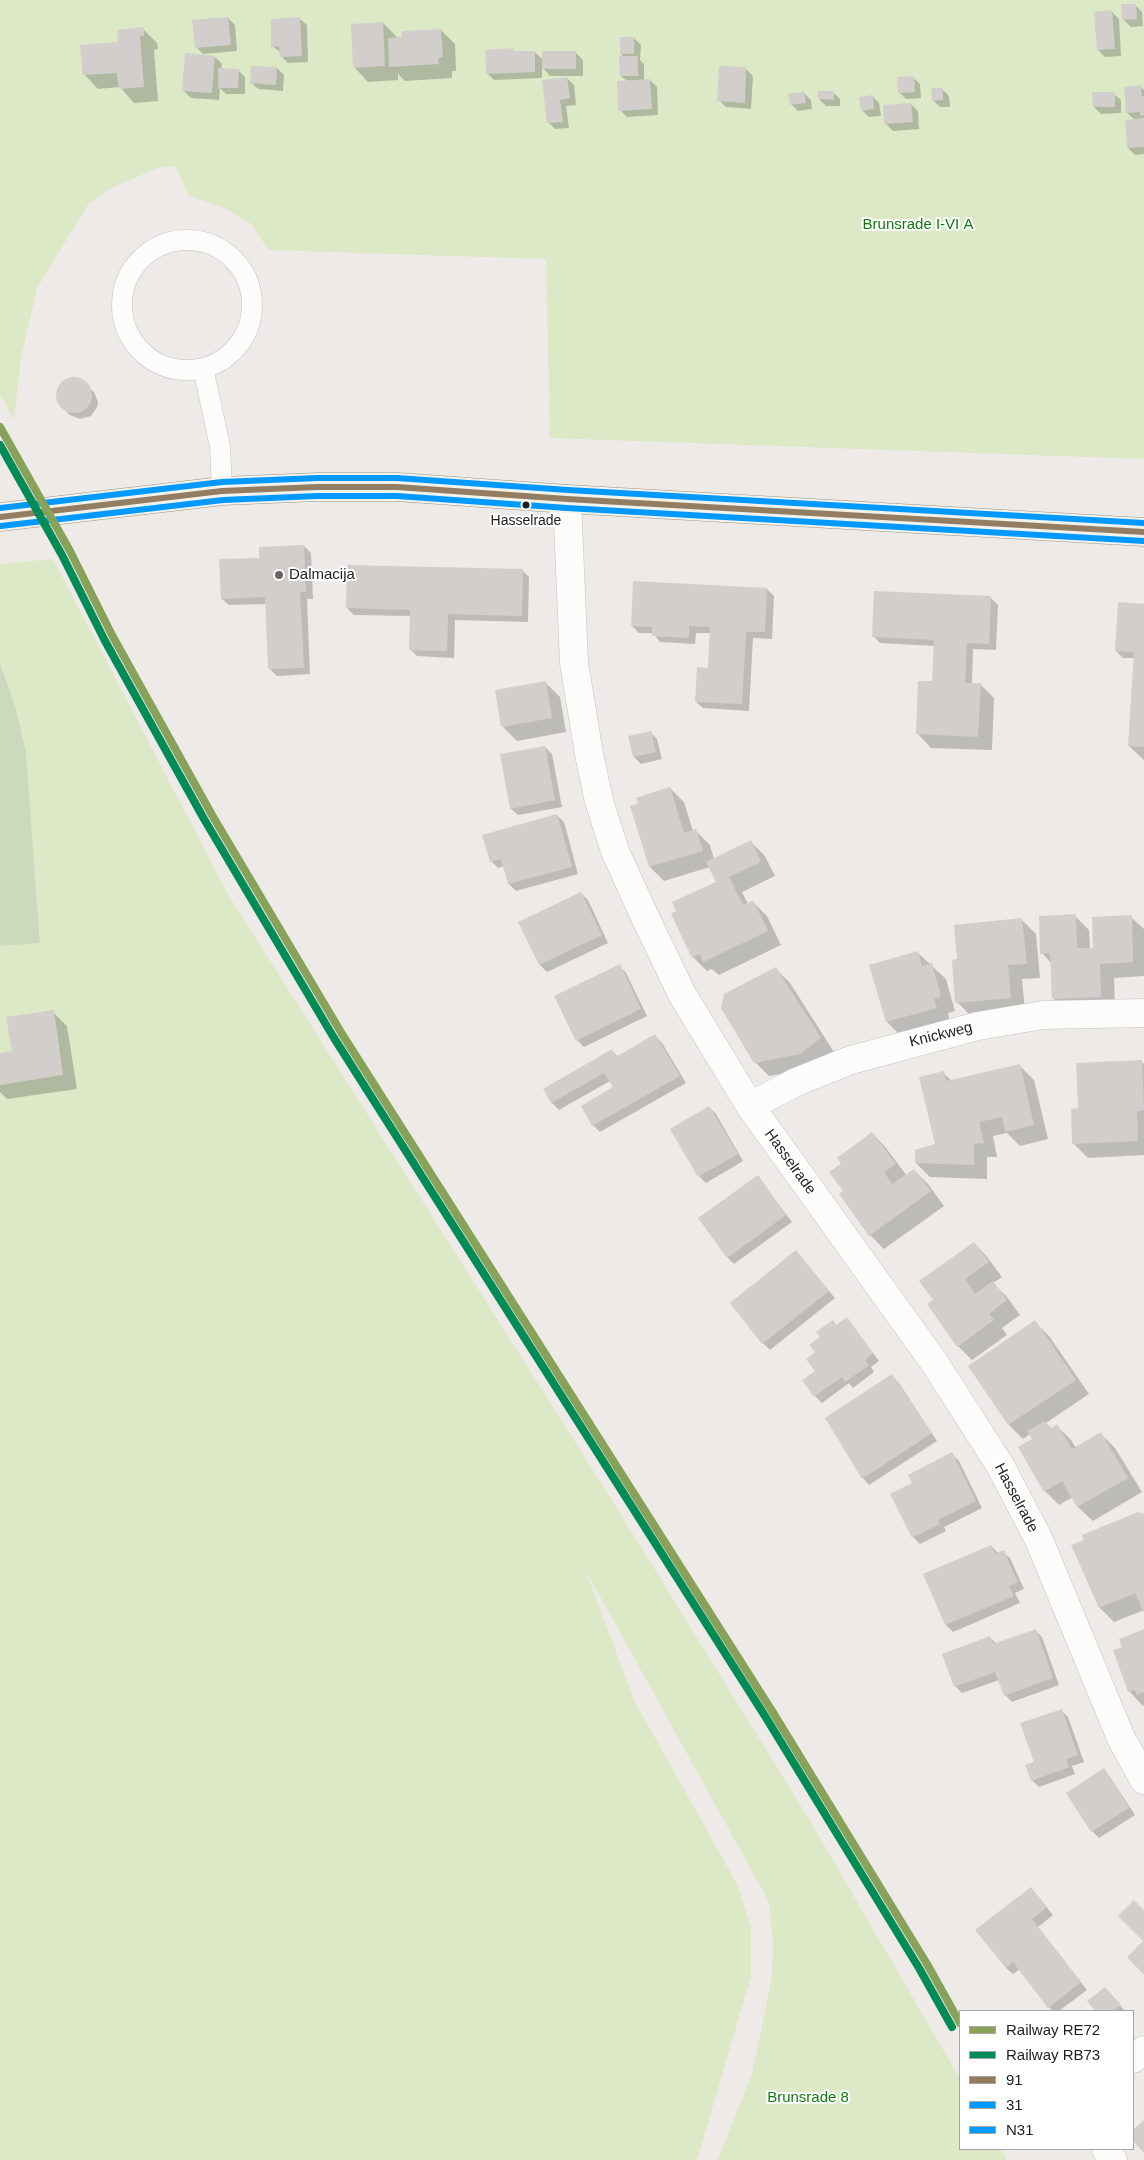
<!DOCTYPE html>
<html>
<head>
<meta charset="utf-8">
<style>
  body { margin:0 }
  #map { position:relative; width:1144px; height:2160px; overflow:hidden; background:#edeae7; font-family:Helvetica,sans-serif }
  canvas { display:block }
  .legend { position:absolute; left:959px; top:2010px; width:175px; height:140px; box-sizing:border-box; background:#fff; border:1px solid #a5a5a5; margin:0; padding:6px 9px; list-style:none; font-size:15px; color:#1e1e1e }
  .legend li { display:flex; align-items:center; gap:10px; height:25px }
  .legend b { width:25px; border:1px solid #a5a5a5 }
</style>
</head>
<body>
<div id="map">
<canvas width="1144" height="2160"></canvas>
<ul class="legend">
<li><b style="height:6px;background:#89a259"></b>Railway RE72</li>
<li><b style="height:6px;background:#008b57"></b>Railway RB73</li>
<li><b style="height:6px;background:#947e62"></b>91</li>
<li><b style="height:6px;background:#09f"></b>31</li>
<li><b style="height:6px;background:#09f"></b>N31</li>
</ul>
</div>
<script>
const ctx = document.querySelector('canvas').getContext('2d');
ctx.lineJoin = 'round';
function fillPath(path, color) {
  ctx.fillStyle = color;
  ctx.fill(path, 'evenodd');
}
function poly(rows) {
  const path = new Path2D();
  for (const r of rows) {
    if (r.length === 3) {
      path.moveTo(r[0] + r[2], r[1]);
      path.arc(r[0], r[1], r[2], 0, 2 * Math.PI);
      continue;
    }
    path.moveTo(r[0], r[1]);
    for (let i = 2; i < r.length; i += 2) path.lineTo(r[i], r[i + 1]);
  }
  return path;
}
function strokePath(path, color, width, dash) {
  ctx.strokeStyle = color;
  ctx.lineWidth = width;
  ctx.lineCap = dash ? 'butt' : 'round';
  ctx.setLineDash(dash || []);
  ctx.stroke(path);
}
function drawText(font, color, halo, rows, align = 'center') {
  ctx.font = font + ' Helvetica,sans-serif';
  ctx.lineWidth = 4;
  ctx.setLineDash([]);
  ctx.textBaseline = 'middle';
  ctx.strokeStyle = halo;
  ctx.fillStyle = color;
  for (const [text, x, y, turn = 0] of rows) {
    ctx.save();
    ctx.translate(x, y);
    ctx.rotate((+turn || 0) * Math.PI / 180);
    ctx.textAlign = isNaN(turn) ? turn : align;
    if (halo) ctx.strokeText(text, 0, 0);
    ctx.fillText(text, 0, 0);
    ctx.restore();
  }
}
const grass = poly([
  [0,0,1144,0,1144,459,550,438,546,259,269,250,250,223,222,207,189,196,175,166,157,168,112,188,89,203,37,288,21,359,14,420,0,394],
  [53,559,229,896,610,1497,812,1824,960,2079,960,2149,1001,2149,1007,2160,718,2160,752,2074,772,1977,773,1943,769,1902,585,1569,634,1700,737,1884,751,1927,751,1976,697,2160,0,2160,0,946,40,942,26,752,16,709,0,663,0,564]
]);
const forest = poly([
  [0,663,16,709,26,752,40,943,0,946]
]);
const shadow = poly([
  [1135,5,1142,12,1143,26,1131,27,1124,20],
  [1112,12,1119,19,1121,56,1105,57,1098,50],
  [228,18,235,25,237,51,203,54,196,47],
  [300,19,307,25,308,62,288,63,281,56,281,53,272,46],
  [383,23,397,37,404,38,441,30,455,44,456,71,452,71,452,78,405,81,398,74,398,80,368,82,354,67],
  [143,29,157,43,158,49,154,50,158,101,134,103,120,87,98,89,84,74,120,43],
  [634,38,641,45,640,60,644,64,644,80,650,80,657,87,658,115,627,117,620,110,627,81,621,76,624,57,621,54],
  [512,49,515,52,535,52,544,61,576,53,583,60,583,76,550,76,542,67,542,78,494,80,487,73],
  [215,57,222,64,221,70,238,70,245,77,245,94,226,94,220,88,219,100,191,98,184,91],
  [277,68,284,75,283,91,258,89,251,82],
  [746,69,753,76,751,109,726,107,719,100],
  [913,77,920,84,921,98,906,99,899,92],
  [567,78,574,85,576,105,566,106,569,128,555,129,548,122],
  [1141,87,1144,90,1144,154,1135,155,1128,148,1135,120,1127,113],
  [942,89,949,96,950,107,940,107,933,100],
  [833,92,840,99,840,106,826,106,819,99],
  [804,93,811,100,812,109,798,111,791,104],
  [1114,94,1121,100,1121,113,1101,114,1094,107],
  [872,96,879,103,881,116,869,117,862,110],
  [911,104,918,111,919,129,893,131,886,124],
  [78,379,94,392,98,402,97,407,91,416,80,419,70,415,62,407,57,397,58,391,63,382,68,380],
  [304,546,311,553,313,599,307,599,310,674,277,676,270,669,267,604,229,605,222,599,261,559],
  [522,570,529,577,528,622,455,620,454,658,417,656,410,649,411,616,354,615,347,608],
  [767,589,774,596,772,639,753,638,749,711,703,708,696,702,709,670,710,633,696,633,695,644,660,642,653,633,639,633,632,626],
  [875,593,991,598,998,605,996,650,973,649,972,684,980,684,994,698,992,750,931,748,917,733,933,683,935,646,880,643,873,636],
  [1144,605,1144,760,1129,746,1135,658,1123,658,1116,651],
  [546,683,560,697,566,732,517,741,503,727],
  [650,732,657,739,662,759,641,764,634,757,629,737],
  [545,747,552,754,562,807,518,815,511,809],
  [670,788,684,802,693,831,696,831,710,845,714,859,751,842,765,856,775,876,742,892,748,904,753,902,767,916,781,945,719,975,712,969,707,971,693,957,717,882,710,867,664,881,650,867],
  [557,815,564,822,578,874,516,891,509,884,504,866,498,868,491,861],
  [581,893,588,900,608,943,547,972,540,965,520,923],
  [1075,916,1089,930,1090,949,1095,949,1131,917,1144,929,1144,976,1114,978,1115,1011,1067,1013,1053,998,1051,963,1042,953],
  [1022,920,1036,934,1040,978,1022,979,1025,1012,971,1016,957,1002,959,960],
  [918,953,946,979,955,1011,948,1013,950,1022,901,1036,887,1022],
  [620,966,626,973,647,1016,584,1047,577,1040],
  [776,969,790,983,834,1052,815,1068,769,1076,755,1062],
  [53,1012,67,1026,77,1089,7,1099,0,1092,0,1054,13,1052],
  [655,1036,662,1043,686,1083,600,1132,593,1125,614,1088,610,1081,559,1110,552,1103,544,1089,612,1050,618,1057],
  [1141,1061,1144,1064,1144,1155,1088,1158,1074,1144,1079,1109],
  [1020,1066,1034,1080,1048,1139,1020,1146,1007,1133,993,1136,997,1157,987,1157,987,1179,930,1177,916,1163,936,1145,943,1073,952,1081],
  [709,1107,716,1114,743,1161,706,1183,699,1176],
  [872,1133,886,1148,907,1176,914,1170,928,1184,944,1206,884,1249,870,1235,840,1195,844,1192,843,1164],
  [758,1177,792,1222,734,1264,727,1257],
  [974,1243,988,1258,1002,1277,993,1283,1007,1297,1020,1315,1002,1328,1007,1335,972,1360,958,1346,935,1300],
  [796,1252,835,1298,770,1350,763,1343],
  [847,1318,879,1361,871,1367,874,1372,853,1388,849,1383,822,1403,815,1396,816,1352,821,1337,833,1322,837,1326],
  [1035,1322,1049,1336,1089,1394,1046,1423,1052,1429,1057,1426,1071,1440,1076,1448,1101,1434,1115,1448,1142,1492,1093,1521,1078,1507,1073,1497,1059,1505,1045,1491,1034,1439,1030,1434,1023,1439,1009,1425,970,1366],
  [892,1376,899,1383,937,1441,869,1485,863,1478],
  [952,1454,959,1461,982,1508,944,1527,946,1531,920,1544,913,1537,914,1484],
  [1144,1516,1144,1610,1114,1622,1100,1608,1073,1546],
  [991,1546,999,1554,1003,1552,1010,1558,1024,1589,1015,1593,1020,1603,953,1632,946,1625,924,1575],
  [1035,1630,1042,1637,1059,1685,1012,1702,1005,1695,999,1680,962,1693,955,1686,990,1638,997,1644],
  [1144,1630,1144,1705,1143,1706,1129,1691,1123,1648],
  [1061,1710,1068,1717,1084,1762,1072,1766,1075,1774,1039,1787,1032,1780,1035,1763],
  [1104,1770,1110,1777,1135,1815,1099,1838,1092,1831],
  [1031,1888,1053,1915,1038,1927,1087,1990,1059,2011,1053,2011,1049,2007,1020,1969,1013,1974,1006,1968,977,1930],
  [1112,1996,1125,2011,1096,2011,1089,2001]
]);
const building = poly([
  [1121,4,1136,4,1137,19,1122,20],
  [1112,10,1115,49,1097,50,1094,12],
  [228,17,231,45,195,48,192,20],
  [300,17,302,56,280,57,279,46,271,47,271,19],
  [383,22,385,66,353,68,351,24],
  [144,27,144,36,140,36,144,87,119,89,117,73,83,75,80,45,118,42,117,30],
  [441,29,443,57,438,58,439,64,389,67,388,38,402,37,402,31],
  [620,37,634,37,634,54,620,54],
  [513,48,513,51,535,51,535,72,486,74,485,50],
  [542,51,576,51,576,69,542,69],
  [185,53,215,56,212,93,182,91],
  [619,56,638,56,638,76,620,76],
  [251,66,277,67,276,85,250,83],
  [719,66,746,67,745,103,717,101],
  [218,68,239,69,238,88,218,88],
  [914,76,915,92,898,93,897,77],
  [567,77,570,98,560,100,563,122,547,123,542,80],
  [650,79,652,109,618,111,617,81],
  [1141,85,1142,96,1144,96,1144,115,1140,116,1140,112,1126,113,1124,87],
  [931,88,943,88,943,100,932,101],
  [818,91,834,91,834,100,818,99],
  [804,92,806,103,790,105,788,94],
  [1092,92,1115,92,1115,107,1093,107],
  [873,95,874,109,861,111,859,97],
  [911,103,913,122,884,124,883,105],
  [1144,118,1144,147,1127,148,1125,120],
  [74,395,18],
  [304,545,306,592,300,592,304,668,268,669,265,597,221,599,219,559,259,558,259,547],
  [347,565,523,569,522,616,448,614,447,651,409,650,410,610,346,608],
  [633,581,767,588,765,632,746,632,742,704,695,702,697,667,708,668,710,627,689,626,689,638,652,636,652,627,631,626],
  [874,591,991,596,989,644,967,643,965,683,981,683,978,737,916,734,918,681,932,681,934,640,872,637],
  [1118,602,1144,604,1144,747,1128,746,1134,652,1115,651],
  [546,681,552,718,501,727,495,690],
  [651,731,656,752,633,757,628,736],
  [545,746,555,800,510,809,500,754],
  [670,787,684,833,696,829,703,851,649,867,630,806,638,803,636,798],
  [557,814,572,867,508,884,501,859,490,862,482,835],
  [751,840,761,862,729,877,743,905,753,900,768,931,703,962,700,954,692,958,671,914,676,911,672,902,716,882,706,862],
  [581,892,602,935,539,965,518,922],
  [1076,914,1077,948,1093,948,1092,917,1132,915,1133,962,1100,964,1101,997,1052,999,1050,953,1040,954,1039,916],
  [1022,918,1027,964,1008,965,1011,998,955,1003,952,960,957,959,954,925],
  [918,951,922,966,932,963,941,997,934,999,937,1008,886,1022,869,965],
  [620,964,641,1009,576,1041,554,996],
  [776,967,821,1038,800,1054,754,1063,721,1008,724,994],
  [54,1010,63,1075,0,1085,0,1053,12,1051,6,1017],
  [655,1034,680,1076,592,1126,581,1106,613,1087,604,1073,551,1103,543,1089,612,1049,616,1057],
  [1142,1060,1144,1110,1137,1111,1138,1141,1072,1144,1071,1109,1078,1108,1076,1063],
  [1020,1064,1034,1125,1005,1132,1002,1117,979,1122,984,1143,974,1144,974,1165,915,1163,915,1150,935,1144,919,1077,944,1071,946,1081],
  [709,1106,738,1154,698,1177,670,1129],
  [872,1132,896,1164,884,1172,892,1184,914,1169,931,1191,869,1236,839,1194,843,1191,829,1172,841,1164,837,1158],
  [758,1175,786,1215,727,1258,698,1218],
  [974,1242,989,1262,965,1279,975,1294,993,1281,1007,1300,989,1314,994,1320,957,1347,927,1304,933,1300,919,1281],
  [796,1250,829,1291,762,1344,730,1303],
  [847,1317,873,1353,865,1360,869,1365,845,1382,842,1377,814,1397,802,1380,815,1371,806,1359,815,1352,809,1345,820,1337,816,1332,833,1320,836,1325],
  [1035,1320,1076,1380,1008,1425,968,1366],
  [892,1374,932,1433,862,1479,825,1418],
  [1045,1421,1050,1429,1057,1424,1072,1449,1101,1432,1128,1478,1077,1507,1062,1481,1044,1492,1018,1447,1032,1439,1027,1431],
  [952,1452,976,1501,938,1520,940,1524,912,1538,890,1494,912,1483,908,1475],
  [1138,1512,1144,1514,1144,1613,1135,1593,1099,1608,1071,1545,1084,1540,1082,1535],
  [991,1545,995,1554,1004,1550,1010,1565,1018,1582,1009,1586,1014,1596,945,1625,923,1574],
  [1036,1629,1053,1678,1004,1696,995,1672,954,1687,942,1654,990,1636,993,1644],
  [1144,1629,1144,1692,1137,1695,1135,1690,1128,1692,1113,1650,1122,1647,1119,1639],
  [1062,1709,1078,1755,1066,1759,1069,1767,1031,1781,1025,1765,1034,1762,1020,1723],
  [1104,1768,1129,1808,1091,1832,1066,1793],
  [1031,1887,1047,1907,1032,1919,1081,1982,1048,2008,1013,1962,1006,1968,975,1930],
  [1134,1900,1144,1910,1144,1975,1127,1957,1143,1941,1118,1916],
  [1105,1987,1121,2005,1113,2011,1095,2011,1087,2001],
  [1144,2120,1144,2153,1133,2141,1133,2130]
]);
const lane = poly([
  [187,305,65],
  [203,368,220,446,222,491]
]);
const street = poly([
  [567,499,574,663,589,754,599,801,615,851,644,915,682,994,750,1106,934,1362,1001,1467,1039,1540,1121,1738,1144,1780],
  [750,1106,796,1082,851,1060,978,1026,1043,1015,1144,1013],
  [1133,2059,1144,2050],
  [1106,2149,1113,2160]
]);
const secondary = poly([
  [0,517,222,491,317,487,397,487,567,499,1144,532]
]);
const bus1 = poly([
  [0,517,222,491,317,487,397,487,567,499,1144,532]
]);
const bus2 = poly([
  [1,526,223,500,317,496,397,496,567,508,1144,541]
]);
const bus3 = poly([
  [0,508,222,482,317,478,397,478,568,490,1144,523]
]);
const rail1 = poly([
  [0,427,70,551,113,637,212,815,342,1034,772,1711,927,1964,960,2023]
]);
const rail2 = poly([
  [0,445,62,555,105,641,204,819,334,1038,765,1716,919,1968,952,2027]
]);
const markers = [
  [526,505,4.5,"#1e1e1e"],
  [279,575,5,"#666564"]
];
const busNames = [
  ["Hasselrade",526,521]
];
const parkNames = [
  ["Brunsrade I-VI A",918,225],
  ["Brunsrade 8",808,2098]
];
const poiNames = [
  ["Dalmacija",289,575]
];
const streetNames = [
  ["Knickweg",941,1035,-14],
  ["Hasselrade",790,1162,54],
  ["Hasselrade",1016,1498,62]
];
fillPath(grass, '#dde8c7');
fillPath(forest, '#cbdabd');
fillPath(shadow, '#0003');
fillPath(building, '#d1cecc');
strokePath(lane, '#c4c2c1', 21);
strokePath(street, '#c4c2c1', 29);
strokePath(secondary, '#979580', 29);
strokePath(lane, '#fcfcfb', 20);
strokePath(street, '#fcfcfb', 28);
strokePath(secondary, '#f3f2eb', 28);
strokePath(bus1, '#947e62', 6);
strokePath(bus2, '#09f', 6);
strokePath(bus3, '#09f', 6);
strokePath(rail1, '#89a259', 8);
strokePath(rail2, '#008b57', 8);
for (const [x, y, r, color] of markers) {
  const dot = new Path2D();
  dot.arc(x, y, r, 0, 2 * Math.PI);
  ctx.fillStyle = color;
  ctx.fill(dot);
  strokePath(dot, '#fff', 2);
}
drawText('14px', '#1e1e1e', '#fff', busNames);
drawText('15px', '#127910', '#fff', parkNames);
drawText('15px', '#1e1e1e', '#fff', poiNames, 'left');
drawText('15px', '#1e1e1e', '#fff', streetNames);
</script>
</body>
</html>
